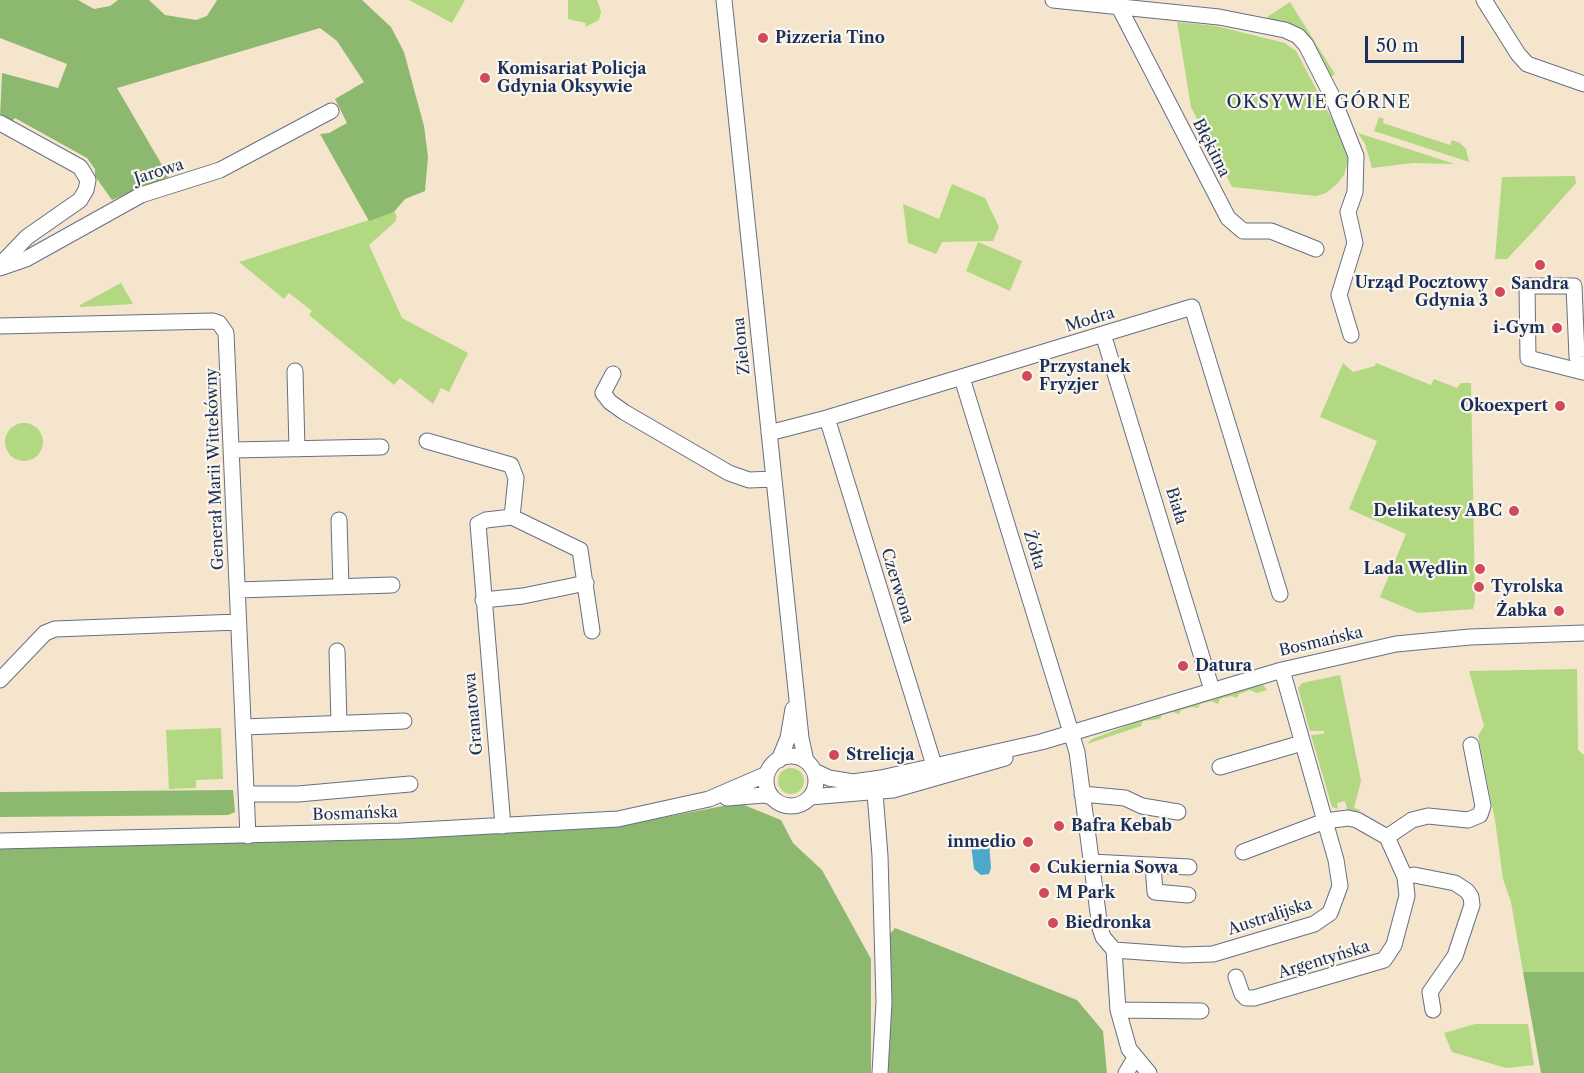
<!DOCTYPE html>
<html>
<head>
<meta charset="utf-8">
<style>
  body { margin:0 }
  #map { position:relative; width:1584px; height:1073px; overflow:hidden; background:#f5e5cd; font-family:"Libre Caslon Text",serif }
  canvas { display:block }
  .scale { position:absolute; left:1365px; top:36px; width:99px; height:27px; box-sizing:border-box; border:3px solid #1b2f5e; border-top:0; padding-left:8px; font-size:18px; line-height:21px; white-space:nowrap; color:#1b2f5e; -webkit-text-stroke:4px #fbf7ec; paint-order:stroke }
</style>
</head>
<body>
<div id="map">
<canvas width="1584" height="1073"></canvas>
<div class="scale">50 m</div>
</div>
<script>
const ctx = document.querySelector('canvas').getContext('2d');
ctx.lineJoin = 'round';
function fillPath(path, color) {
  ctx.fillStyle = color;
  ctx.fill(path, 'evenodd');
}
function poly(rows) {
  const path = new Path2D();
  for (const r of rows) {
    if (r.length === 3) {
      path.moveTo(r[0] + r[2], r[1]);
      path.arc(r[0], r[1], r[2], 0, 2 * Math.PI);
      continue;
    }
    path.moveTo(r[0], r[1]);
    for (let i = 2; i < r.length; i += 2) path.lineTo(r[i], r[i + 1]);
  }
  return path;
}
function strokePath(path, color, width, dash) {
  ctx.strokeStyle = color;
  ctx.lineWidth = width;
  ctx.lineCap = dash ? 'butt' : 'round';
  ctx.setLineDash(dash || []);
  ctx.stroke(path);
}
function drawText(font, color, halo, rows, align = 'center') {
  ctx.font = font + ' "Libre Caslon Text",serif';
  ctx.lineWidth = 4.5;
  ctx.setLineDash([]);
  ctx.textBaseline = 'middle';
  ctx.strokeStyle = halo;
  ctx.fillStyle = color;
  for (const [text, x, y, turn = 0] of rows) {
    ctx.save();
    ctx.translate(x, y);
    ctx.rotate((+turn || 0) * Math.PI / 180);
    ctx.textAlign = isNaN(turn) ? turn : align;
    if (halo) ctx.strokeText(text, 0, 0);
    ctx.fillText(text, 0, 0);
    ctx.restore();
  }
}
const green = poly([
  [409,0,465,0,452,23],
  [568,0,597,0,601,11,599,20,585,27,586,23,568,19],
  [1290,2,1335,74,1330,78,1317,52,1268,19,1267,17],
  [1177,22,1216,26,1285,43,1296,51,1345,144,1348,160,1344,175,1337,184,1326,193,1316,196,1232,187,1191,107],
  [1379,117,1384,119,1383,123,1450,145,1452,140,1460,143,1466,149,1469,162,1374,131],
  [1358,133,1452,163,1454,164,1413,163,1372,168,1365,144],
  [1575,176,1576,183,1538,226,1507,259,1495,259,1502,177],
  [952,184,985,198,999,227,993,241,942,242,936,254,908,243,903,204,939,219],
  [394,212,397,216,395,222,369,245,402,318,468,353,449,392,441,388,433,404,400,378,394,385,309,315,312,311,289,293,284,299,239,262],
  [978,242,1022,261,1010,291,966,271],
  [121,283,133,304,80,307,80,305],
  [1343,363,1353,372,1375,366,1376,363,1431,385,1434,379,1457,388,1461,383,1471,383,1475,600,1473,609,1418,613,1380,597,1406,534,1349,509,1377,441,1320,417],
  [24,442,19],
  [1577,669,1578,750,1584,755,1584,972,1523,972,1511,902,1503,879,1495,820,1478,736,1484,726,1469,671],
  [1340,675,1361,781,1354,808,1360,810,1358,813,1348,812,1345,801,1337,803,1338,809,1332,807,1311,735,1323,734,1325,731,1310,731,1298,688,1302,683],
  [1262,683,1267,690,1257,693,1250,690,1239,694,1237,698,1231,696,1220,699,1218,704,1211,701,1200,704,1198,708,1192,707,1181,710,1179,714,1173,712,1162,715,1160,719,1143,721,1141,726,1087,744,1092,739,1165,711],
  [221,728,223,779,196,780,196,788,169,789,166,730],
  [791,781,13],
  [1475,1024,1528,1024,1534,1065,1506,1068,1452,1052,1444,1033]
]);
const forest = poly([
  [0,0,78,0,94,9,110,6,118,0,149,0,165,15,196,20,207,16,217,0,362,0,391,27,404,52,424,126,428,157,425,191,405,199,394,212,369,221,320,134,329,133,347,123,335,99,364,82,337,41,320,28,117,88,169,177,112,200,95,176,95,169,87,158,15,118,10,123,0,117,2,73,58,88,67,64,0,38],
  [233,790,235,812,228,815,0,817,0,792],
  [739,803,781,820,793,843,822,870,871,959,871,1073,0,1073,0,847,613,827],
  [895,928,1077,1000,1103,1031,1107,1073,886,1073,890,934],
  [1523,972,1584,972,1584,1073,1541,1073]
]);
const water = poly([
  [984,839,989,842,991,868,989,874,981,875,974,869,971,844,973,840]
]);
const minor = poly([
  [724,0,801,738,806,761],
  [1053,0,1219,17,1285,30,1298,36,1306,45,1333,98,1356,156,1355,192,1348,212,1355,243,1339,295,1351,335],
  [1484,0,1518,54,1527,64,1584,84],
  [1119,7,1228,218,1243,231,1271,231,1316,249],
  [0,123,80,167,88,180,86,190,80,200,27,237,0,265],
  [0,268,26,259,141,195,220,170,331,111],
  [1527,286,1574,286,1577,357,1583,372,1528,358,1527,286],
  [0,326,213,321,219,323,226,333,248,836],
  [1103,334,1212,690],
  [295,371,297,449],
  [613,374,603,393,610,402,624,412,729,473,749,480,774,479],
  [962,378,1077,752,1100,928,1103,937,1114,950,1184,955,1213,954,1314,924,1330,913,1340,886,1336,860,1282,670],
  [827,418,934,765],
  [769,433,827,418,1192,307,1280,594],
  [427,441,511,465,516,478,512,517],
  [233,450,381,447],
  [339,520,341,587],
  [238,590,392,585],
  [483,600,523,596,586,583],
  [337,651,339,723],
  [0,680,45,633,55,629,238,622],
  [243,727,404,721],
  [791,781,25],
  [779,760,788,738,793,709],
  [1220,767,1302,743],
  [814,771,829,778,853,782,881,778,1041,742,1282,670,1396,644,1470,637,1584,633],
  [875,793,880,856,884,1002,880,1073],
  [246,794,298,794,410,784],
  [1082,794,1125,798,1142,806,1178,812],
  [810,797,893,790,1005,758],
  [727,798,764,795,772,797],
  [503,826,478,524,486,520,512,517,580,550,592,631],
  [1387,837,1412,820,1428,816,1468,820,1480,815,1483,806,1471,745],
  [0,841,401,831,618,819,709,799,767,774],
  [1091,862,1189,867],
  [1153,865,1155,892,1188,895],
  [1405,877,1414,875,1455,883,1467,891,1471,897,1472,905,1455,956,1430,992,1433,1010],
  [1114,950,1118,1010,1201,1011],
  [1236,977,1242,994,1246,998,1254,998,1384,960,1394,945,1407,896,1405,877,1387,837,1357,820,1348,818,1325,821,1243,852],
  [1118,1010,1129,1049,1149,1073],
  [1126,1073,1135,1058]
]);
const markers = [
  [763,38,6,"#d1495b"],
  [485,78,6,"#d1495b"],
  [1540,265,6,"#d1495b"],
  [1500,292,6,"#d1495b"],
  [1557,328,6,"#d1495b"],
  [1027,376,6,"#d1495b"],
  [1560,406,6,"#d1495b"],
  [1514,511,6,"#d1495b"],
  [1480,569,6,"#d1495b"],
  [1479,587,6,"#d1495b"],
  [1559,611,6,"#d1495b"],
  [1183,666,6,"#d1495b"],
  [834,755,6,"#d1495b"],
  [1059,826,6,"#d1495b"],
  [1028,842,6,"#d1495b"],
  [1035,868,6,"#d1495b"],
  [1044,893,6,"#d1495b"],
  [1053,923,6,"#d1495b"]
];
const poiNames = [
  ["Pizzeria Tino",775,38],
  ["Komisariat Policja",497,69],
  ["Gdynia Oksywie",497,87],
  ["Urząd Pocztowy",1488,283,"right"],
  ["Gdynia 3",1488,301,"right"],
  ["Sandra",1540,284,"center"],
  ["i-Gym",1545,328,"right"],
  ["Przystanek",1039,367],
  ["Fryzjer",1039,385],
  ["Okoexpert",1548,406,"right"],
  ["Delikatesy ABC",1502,511,"right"],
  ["Lada Wędlin",1468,569,"right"],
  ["Tyrolska",1491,587],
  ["Żabka",1547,611,"right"],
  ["Datura",1195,666],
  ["Strelicja",846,755],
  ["Bafra Kebab",1071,826],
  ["inmedio",1016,842,"right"],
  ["Cukiernia Sowa",1047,868],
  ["M Park",1056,893],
  ["Biedronka",1065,923]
];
const streetNames = [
  ["Błękitna",1211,148,63],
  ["Jarowa",159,172,-18],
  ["Modra",1090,320,-17],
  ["Zielona",742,346,-96],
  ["Generał Marii Wittekówny",215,469,-92],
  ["Biała",1176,506,73],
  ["Żółta",1034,550,73],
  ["Czerwona",897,586,73],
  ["Bosmańska",1321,642,-13],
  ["Granatowa",474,714,-95],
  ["Bosmańska",355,814,-2],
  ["Australijska",1270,917,-18],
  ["Argentyńska",1324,960,-17]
];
const neighbourhoodNames = [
  ["OKSYWIE GÓRNE",1319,103]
];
fillPath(green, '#b2d882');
fillPath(forest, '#8db870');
fillPath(water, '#4da9cb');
strokePath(minor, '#676f85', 17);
strokePath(minor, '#fff', 15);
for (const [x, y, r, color] of markers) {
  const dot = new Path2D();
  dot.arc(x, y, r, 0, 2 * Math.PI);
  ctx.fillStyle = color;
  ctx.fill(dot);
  strokePath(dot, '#fbf7ec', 2);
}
drawText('bold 16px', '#1b2f5e', '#fbf7ec', poiNames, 'left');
drawText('16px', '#1b2f5e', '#fbf7ec', streetNames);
ctx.letterSpacing = '1.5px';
drawText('18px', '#1b2f5e', '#fbf7ec', neighbourhoodNames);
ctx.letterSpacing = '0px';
</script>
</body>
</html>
